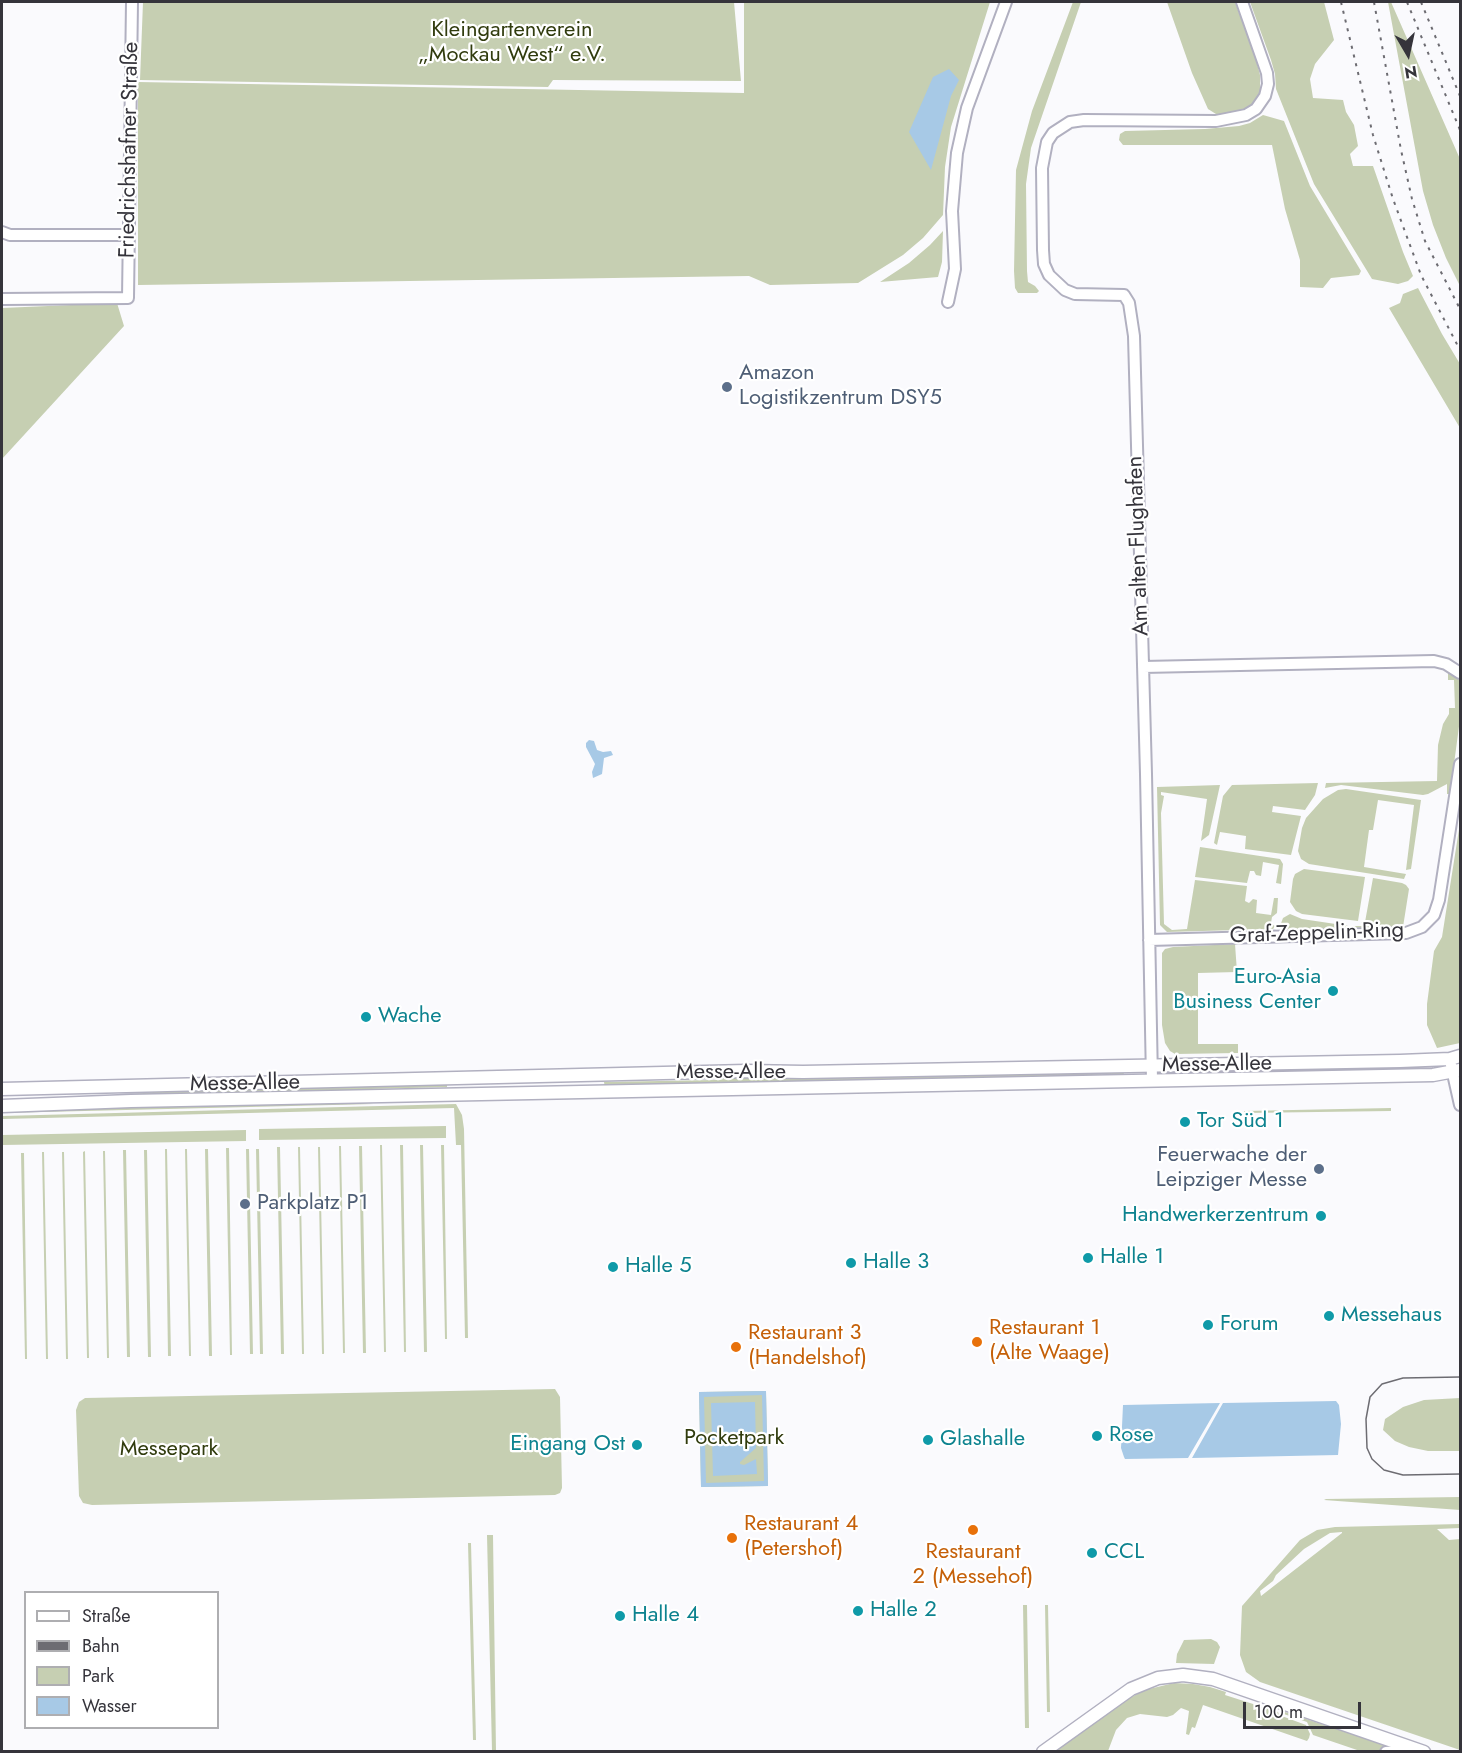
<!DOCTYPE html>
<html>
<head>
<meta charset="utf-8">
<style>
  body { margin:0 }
  #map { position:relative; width:1462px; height:1753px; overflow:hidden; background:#fafafd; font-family:Jost,sans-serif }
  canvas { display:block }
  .frame { position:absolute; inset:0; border:3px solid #35343b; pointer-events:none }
  .legend { position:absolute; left:24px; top:1591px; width:195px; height:138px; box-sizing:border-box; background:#fff; border:2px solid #aeaeb1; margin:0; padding:8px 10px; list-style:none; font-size:18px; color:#35343b }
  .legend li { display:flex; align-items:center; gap:12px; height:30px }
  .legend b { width:30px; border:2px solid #aeaeb1 }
  .north { position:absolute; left:1378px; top:24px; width:60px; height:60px; -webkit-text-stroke:4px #fff; paint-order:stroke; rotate:171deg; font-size:16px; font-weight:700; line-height:24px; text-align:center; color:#35343b }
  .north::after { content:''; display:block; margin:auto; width:21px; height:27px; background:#35343b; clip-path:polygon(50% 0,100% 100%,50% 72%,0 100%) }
  .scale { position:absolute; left:1243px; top:1702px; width:118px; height:27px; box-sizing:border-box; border:3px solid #35343b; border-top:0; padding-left:8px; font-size:18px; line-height:21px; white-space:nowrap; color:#35343b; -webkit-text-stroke:4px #fff; paint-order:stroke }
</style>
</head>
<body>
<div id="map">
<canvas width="1462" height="1753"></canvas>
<div class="frame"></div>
<ul class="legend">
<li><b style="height:8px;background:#fff"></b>Straße</li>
<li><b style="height:8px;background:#6d6c72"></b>Bahn</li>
<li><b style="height:16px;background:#c6cfb2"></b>Park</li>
<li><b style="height:16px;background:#a7c9e6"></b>Wasser</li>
</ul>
<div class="north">N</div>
<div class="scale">100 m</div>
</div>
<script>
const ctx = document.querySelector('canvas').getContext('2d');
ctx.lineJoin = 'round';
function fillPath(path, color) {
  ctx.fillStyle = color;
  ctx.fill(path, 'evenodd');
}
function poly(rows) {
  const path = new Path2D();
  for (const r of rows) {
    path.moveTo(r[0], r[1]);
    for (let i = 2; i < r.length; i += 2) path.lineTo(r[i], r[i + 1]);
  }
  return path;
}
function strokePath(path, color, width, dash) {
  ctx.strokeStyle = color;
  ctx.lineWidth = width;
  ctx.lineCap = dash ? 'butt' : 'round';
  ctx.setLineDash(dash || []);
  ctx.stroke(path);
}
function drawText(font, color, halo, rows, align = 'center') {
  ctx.font = font + ' Jost,sans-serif';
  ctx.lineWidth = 4.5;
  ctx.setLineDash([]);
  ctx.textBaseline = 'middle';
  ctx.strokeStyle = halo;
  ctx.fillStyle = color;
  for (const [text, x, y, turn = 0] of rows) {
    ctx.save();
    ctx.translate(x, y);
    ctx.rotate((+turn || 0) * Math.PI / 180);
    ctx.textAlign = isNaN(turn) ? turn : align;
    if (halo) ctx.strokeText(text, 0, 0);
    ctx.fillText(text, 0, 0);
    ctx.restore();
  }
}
const green = poly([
  [143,2,734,2,741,81,553,80,548,87,140,80],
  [744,2,990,2,951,127,945,167,943,215,923,238,903,255,858,283,770,285,749,276,138,285,138,82,744,93],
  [1073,2,1081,2,1031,148,1026,184,1027,271,1028,282,1035,286,1039,291,1037,293,1018,293,1015,288,1014,271,1016,170,1032,111],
  [1167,2,1235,2,1256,59,1260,75,1260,94,1251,106,1234,114,1216,114,1208,109,1192,73],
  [1250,2,1324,2,1334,40,1315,64,1310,79,1313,98,1343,100,1346,112,1354,125,1358,146,1350,154,1353,166,1373,166,1403,252,1413,276,1408,281,1398,284,1372,279,1314,184,1276,89,1275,74,1271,60],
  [1388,2,1391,2,1460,159,1460,286,1446,258,1433,225,1423,191],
  [1263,115,1284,121,1310,186,1361,271,1359,275,1331,278,1323,288,1300,287,1300,260,1285,209,1272,145,1123,145,1119,140,1120,134,1125,131,1205,129,1239,126,1250,123],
  [943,231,942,262,938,277,880,282,909,263,930,245],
  [1418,288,1442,334,1460,364,1460,428,1389,308,1400,303,1403,294],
  [117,303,124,326,2,459,2,308],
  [1448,673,1453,674,1460,681,1460,719,1450,794,1447,794,1447,784,1428,794,1423,795,1341,785,1325,788,1326,783,1437,781,1438,745,1443,724,1449,714,1449,708,1455,708,1454,680,1448,680],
  [1318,783,1315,795,1305,810,1273,806,1272,812,1301,816,1291,855,1245,849,1246,836,1220,832,1217,845,1214,843,1223,796,1232,785],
  [1220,785,1209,835,1201,841,1207,799,1161,792,1161,795,1164,796,1161,813,1164,924,1172,930,1187,929,1195,880,1247,886,1245,901,1249,903,1253,899,1257,900,1256,913,1271,915,1274,898,1278,898,1277,913,1272,917,1271,923,1275,926,1273,929,1167,932,1160,925,1157,787],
  [1346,789,1421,800,1411,869,1406,870,1414,805,1378,800,1373,830,1369,830,1364,867,1406,874,1404,879,1309,864,1301,859,1298,851,1302,828,1306,818,1323,799,1338,790],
  [1460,823,1460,1043,1437,1048,1427,1025,1427,1004,1434,951,1442,937],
  [1200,847,1280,859,1283,864,1281,884,1276,883,1279,865,1263,862,1261,876,1256,875,1254,871,1250,871,1247,883,1195,877],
  [1304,869,1365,877,1358,921,1302,914,1296,911,1290,902,1293,879,1295,874],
  [1373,878,1402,883,1406,885,1409,889,1403,927,1281,929,1280,926,1283,918,1290,914,1302,919,1349,926,1362,926,1364,925,1361,922,1365,922],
  [1235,944,1237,972,1198,973,1198,1044,1238,1044,1238,1053,1175,1054,1170,1051,1165,1043,1162,1025,1162,953,1165,949,1173,947],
  [1123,1071,1124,1074,1047,1076,1012,1079,605,1088,604,1082,715,1080,754,1076],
  [447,1082,447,1087,371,1089,335,1093,97,1098,163,1091],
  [332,1101,374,1104,2,1113,2,1110],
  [456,1104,462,1115,464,1129,468,1338,465,1338,461,1145,456,1145,454,1108,2,1119,2,1116],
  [1391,1108,1391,1111,1244,1113,1244,1111],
  [446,1126,446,1138,259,1140,259,1129],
  [246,1130,246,1141,2,1145,2,1135],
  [380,1145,382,1145,386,1352,384,1352],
  [400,1145,403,1145,406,1352,404,1352],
  [420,1145,423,1145,427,1352,424,1352],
  [441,1145,444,1145,447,1339,445,1339],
  [339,1146,341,1146,345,1353,343,1353],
  [359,1146,362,1146,366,1353,363,1353],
  [277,1147,280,1147,284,1354,281,1354],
  [298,1147,300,1147,304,1354,302,1354],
  [318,1147,320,1147,324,1354,322,1354],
  [226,1148,229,1148,232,1355,230,1355],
  [165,1149,167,1149,171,1356,168,1356],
  [185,1149,187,1149,191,1356,189,1356],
  [205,1149,208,1149,212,1356,209,1356],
  [246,1149,249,1149,253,1354,250,1354],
  [256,1149,259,1149,263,1354,260,1354],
  [123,1150,126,1150,130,1357,127,1357],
  [144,1150,147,1150,151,1357,148,1357],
  [85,1151,89,1358,87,1358,83,1152],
  [103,1151,105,1151,109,1358,107,1358],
  [42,1152,44,1152,48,1359,46,1359],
  [62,1152,64,1152,68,1359,66,1359],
  [21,1153,24,1153,27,1359,25,1359],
  [555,1389,560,1397,562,1488,560,1493,555,1495,92,1505,83,1503,79,1496,76,1410,79,1402,85,1398],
  [766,1391,768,1486,701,1487,699,1392],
  [1460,1398,1460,1451,1428,1451,1409,1447,1395,1441,1383,1430,1385,1419,1403,1407,1424,1400],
  [1460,1497,1460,1510,1324,1500,1326,1499],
  [1460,1524,1460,1528,1437,1529,1449,1540,1460,1539,1460,1750,1260,1682,1246,1672,1240,1655,1242,1606,1300,1540,1317,1530,1335,1527],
  [1342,1532,1342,1533,1261,1596,1260,1591,1273,1581,1276,1575,1304,1549,1330,1533],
  [487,1535,493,1535,496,1752,492,1751],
  [468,1543,471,1543,476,1740,473,1740],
  [1023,1605,1027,1605,1029,1728,1025,1728],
  [1045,1605,1048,1605,1050,1712,1047,1712],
  [1211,1639,1217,1642,1220,1647,1214,1664,1176,1663,1177,1654,1184,1640],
  [1174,1683,1193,1684,1210,1687,1226,1692,1225,1695,1278,1712,1279,1715,1306,1725,1310,1734,1309,1738,1307,1741,1203,1705,1195,1728,1192,1727,1189,1735,1186,1734,1189,1711,1181,1708,1173,1715,1167,1717,1140,1714,1127,1718,1116,1730,1108,1751,1055,1752,1126,1700,1145,1690],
  [1282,1711,1397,1749,1360,1751,1313,1735,1307,1722,1281,1713]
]);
const water = poly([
  [949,69,959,80,951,96,931,170,909,132,933,77],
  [589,740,594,741,597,750,603,752,611,751,613,755,604,758,602,774,593,778,592,772,595,764,586,747,586,743],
  [766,1391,768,1486,701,1487,699,1392],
  [762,1395,764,1481,706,1483,704,1397],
  [1336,1401,1339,1405,1341,1424,1338,1455,1192,1458,1223,1403],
  [755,1402,756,1448,740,1462,740,1464,744,1465,756,1459,757,1474,713,1476,711,1403],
  [1220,1403,1188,1458,1125,1459,1124,1457,1121,1448,1123,1405]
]);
const minor = poly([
  [2,232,10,235,128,235],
  [2,299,128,298,132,2],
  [948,302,955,269,952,211,957,153,967,108,1006,2],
  [1143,667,1434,661,1446,664,1460,673],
  [1149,940,1406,933,1422,927,1434,915,1439,900,1460,764],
  [1451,1065,1460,1105],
  [1152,1080,1146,774,1134,336,1129,303,1124,295,1075,294,1065,290,1049,275,1044,264,1043,250,1042,168,1047,142,1053,133,1070,122,1084,120,1216,121,1246,115,1256,109,1265,96,1268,84,1267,73,1242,2],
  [1386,1752,1412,1750]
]);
const major = poly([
  [2,1089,746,1071,803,1072,1400,1061,1450,1059,1460,1056],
  [2,1106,131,1101,1433,1075,1460,1070],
  [1043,1752,1131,1689,1158,1678,1183,1675,1213,1679,1424,1752]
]);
const tram = poly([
  [1460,1377,1403,1378,1382,1384,1370,1397,1366,1419,1367,1448,1372,1459,1384,1470,1403,1475,1460,1474]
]);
const rail = poly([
  [1341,2,1373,135,1393,199,1421,275,1460,350],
  [1374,2,1401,150,1412,199,1425,241,1460,309],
  [1407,2,1460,130],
  [1421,2,1460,96]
]);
const markers = [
  [727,387,6,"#5c6f8a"],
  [1333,991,6,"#0f9aa8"],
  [366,1017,6,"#0f9aa8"],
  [1185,1122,6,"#0f9aa8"],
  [1319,1169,6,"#5c6f8a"],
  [245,1204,6,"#5c6f8a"],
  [1321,1216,6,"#0f9aa8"],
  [1088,1258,6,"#0f9aa8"],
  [851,1263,6,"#0f9aa8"],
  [613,1267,6,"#0f9aa8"],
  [1329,1316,6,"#0f9aa8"],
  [1208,1325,6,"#0f9aa8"],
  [977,1342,6,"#e8710a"],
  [736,1347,6,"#e8710a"],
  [1097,1436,6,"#0f9aa8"],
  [928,1440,6,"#0f9aa8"],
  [637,1445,6,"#0f9aa8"],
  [973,1530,6,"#e8710a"],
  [732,1538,6,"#e8710a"],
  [1092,1553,6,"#0f9aa8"],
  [858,1611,6,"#0f9aa8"],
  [620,1616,6,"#0f9aa8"]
];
const parkNames = [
  ["Kleingartenverein",512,31],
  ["„Mockau West“ e.V.",512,56],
  ["Pocketpark",734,1439],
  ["Messepark",169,1450]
];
const streetNames = [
  ["Friedrichshafner Straße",130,150,-89],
  ["Am alten Flughafen",1139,546,-92],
  ["Graf-Zeppelin-Ring",1317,934,-2],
  ["Messe-Allee",1217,1065,-1],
  ["Messe-Allee",731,1073],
  ["Messe-Allee",245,1084,-1]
];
const serviceNames = [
  ["Amazon",739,374],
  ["Logistikzentrum DSY5",739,399],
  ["Feuerwache der",1307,1156,"right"],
  ["Leipziger Messe",1307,1181,"right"],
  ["Parkplatz P1",257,1204]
];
const cultureNames = [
  ["Euro-Asia",1321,978,"right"],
  ["Business Center",1321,1003,"right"],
  ["Wache",378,1017],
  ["Tor Süd 1",1197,1122],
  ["Handwerkerzentrum",1309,1216,"right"],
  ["Halle 1",1100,1258],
  ["Halle 3",863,1263],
  ["Halle 5",625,1267],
  ["Messehaus",1341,1316],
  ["Forum",1220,1325],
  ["Rose",1109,1436],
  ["Glashalle",940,1440],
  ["Eingang Ost",625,1445,"right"],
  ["CCL",1104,1553],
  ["Halle 2",870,1611],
  ["Halle 4",632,1616]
];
const foodNames = [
  ["Restaurant 1",989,1329],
  ["(Alte Waage)",989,1354],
  ["Restaurant 3",748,1334],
  ["(Handelshof)",748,1359],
  ["Restaurant 4",744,1525],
  ["(Petershof)",744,1550],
  ["Restaurant",973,1553,"center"],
  ["2 (Messehof)",973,1578,"center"]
];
fillPath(green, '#c6cfb2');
fillPath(water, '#a7c9e6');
strokePath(minor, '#b1b0c0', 14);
strokePath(major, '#b1b0c0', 15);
strokePath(minor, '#fff', 10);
strokePath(major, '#fff', 12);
strokePath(tram, '#6d6c72', 1.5);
strokePath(rail, '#6d6c72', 2, [3, 6]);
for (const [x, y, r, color] of markers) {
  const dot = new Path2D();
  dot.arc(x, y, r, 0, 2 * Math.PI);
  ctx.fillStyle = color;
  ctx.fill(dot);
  strokePath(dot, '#fff', 2);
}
drawText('22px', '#313c0e', '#fff', parkNames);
drawText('22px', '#35343b', '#fff', streetNames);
drawText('22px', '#4e5e75', '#fff', serviceNames, 'left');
drawText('22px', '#0d838f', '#fff', cultureNames, 'left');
drawText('22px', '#c56008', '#fff', foodNames, 'left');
</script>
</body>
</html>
